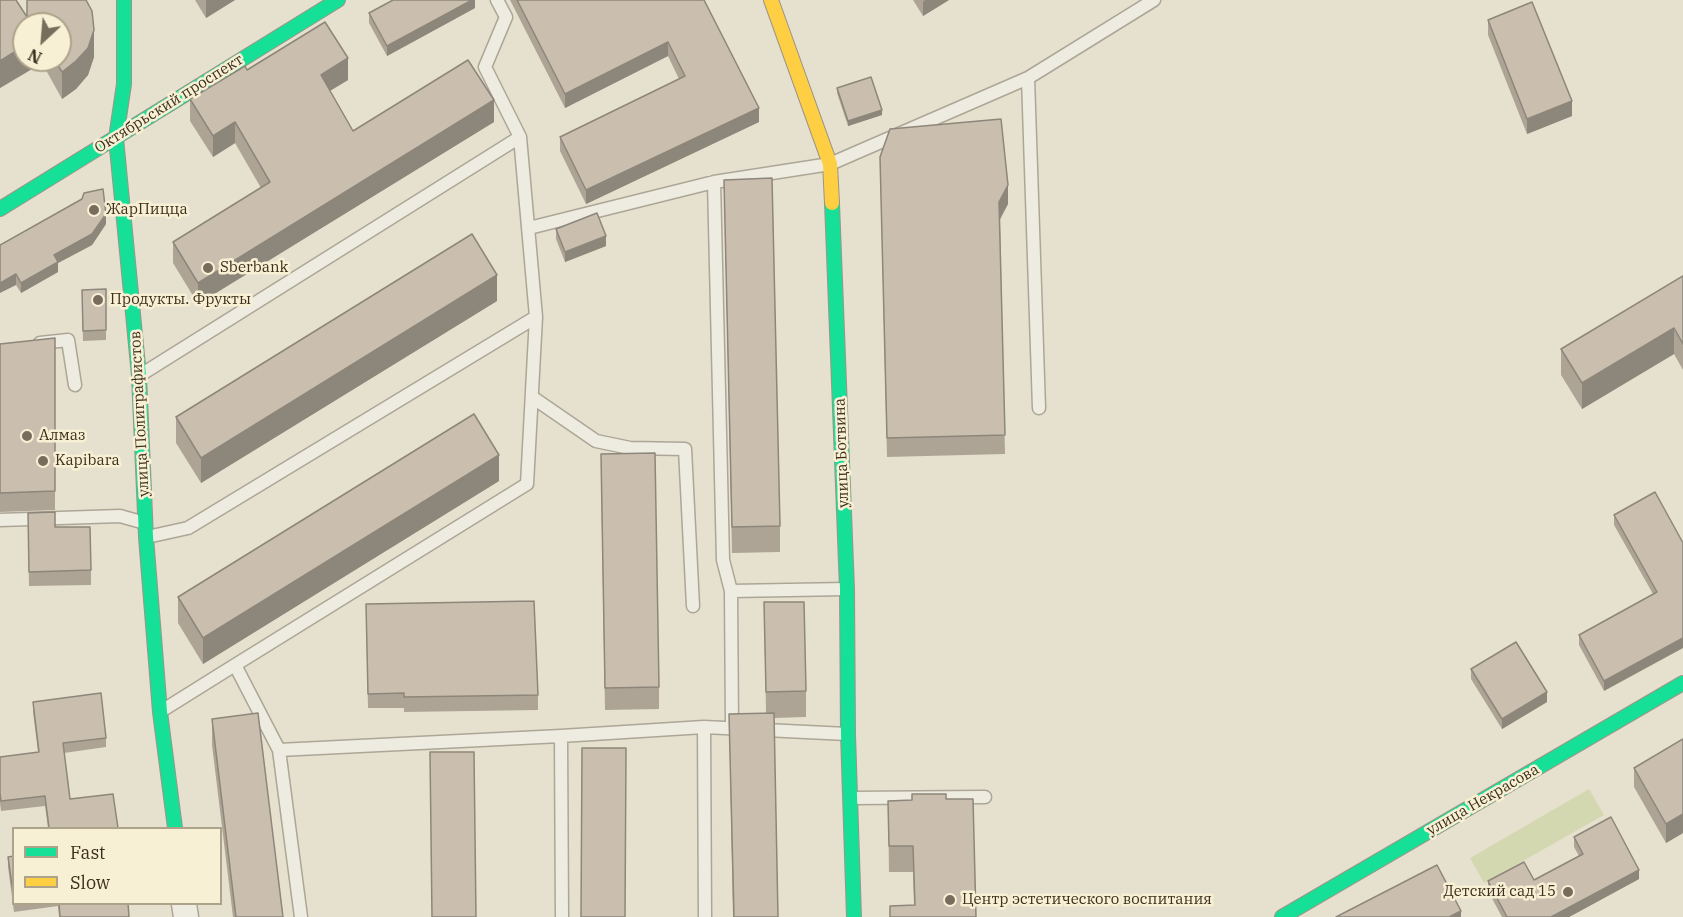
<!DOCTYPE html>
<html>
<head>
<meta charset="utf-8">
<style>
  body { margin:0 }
  #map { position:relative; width:1683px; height:917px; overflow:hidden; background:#e6e1ce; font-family:"IBM Plex Serif",serif }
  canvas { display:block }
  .legend { position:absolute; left:12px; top:827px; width:210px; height:78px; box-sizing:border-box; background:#f8f0d4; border:2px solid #ada38b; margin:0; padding:8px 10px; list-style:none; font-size:18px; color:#3d2f1e }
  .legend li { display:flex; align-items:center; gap:12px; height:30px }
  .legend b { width:30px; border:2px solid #ada38b }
  .north { position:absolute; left:12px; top:12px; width:60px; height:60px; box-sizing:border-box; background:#f8f0d4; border:2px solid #ada38b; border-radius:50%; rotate:206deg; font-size:16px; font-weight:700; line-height:24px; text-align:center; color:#3d2f1e }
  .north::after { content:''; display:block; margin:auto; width:21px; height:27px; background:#786d5c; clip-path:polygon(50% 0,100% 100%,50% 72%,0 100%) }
</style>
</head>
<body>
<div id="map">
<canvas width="1683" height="917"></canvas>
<ul class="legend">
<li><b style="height:8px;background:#16e098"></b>Fast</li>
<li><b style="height:8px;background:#ffcf43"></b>Slow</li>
</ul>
<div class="north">N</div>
</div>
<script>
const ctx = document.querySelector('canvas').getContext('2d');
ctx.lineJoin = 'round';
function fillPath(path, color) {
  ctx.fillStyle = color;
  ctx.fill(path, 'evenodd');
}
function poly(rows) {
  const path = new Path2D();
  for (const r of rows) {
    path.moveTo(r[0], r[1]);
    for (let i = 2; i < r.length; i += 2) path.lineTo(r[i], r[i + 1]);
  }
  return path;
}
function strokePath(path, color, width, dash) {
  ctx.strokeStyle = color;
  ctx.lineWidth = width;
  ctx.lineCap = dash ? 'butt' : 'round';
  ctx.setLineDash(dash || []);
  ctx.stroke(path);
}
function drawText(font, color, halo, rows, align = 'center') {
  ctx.font = font + ' "IBM Plex Serif",serif';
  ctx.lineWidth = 5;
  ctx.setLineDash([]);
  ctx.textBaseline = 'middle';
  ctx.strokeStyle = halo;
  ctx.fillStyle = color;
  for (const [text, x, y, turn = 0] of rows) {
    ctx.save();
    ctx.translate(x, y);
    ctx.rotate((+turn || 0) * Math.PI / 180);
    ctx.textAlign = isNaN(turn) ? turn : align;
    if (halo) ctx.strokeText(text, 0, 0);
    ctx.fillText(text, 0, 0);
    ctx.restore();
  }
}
const green = poly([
  [1589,789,1604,815,1484,883,1470,858]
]);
const lane = poly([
  [1028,78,1039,408],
  [714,182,723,560,731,591,732,728],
  [529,228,714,182,830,164,1028,78,1154,0],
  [40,343,68,340,75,385],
  [142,374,520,137],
  [532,397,596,441,630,448,685,449,693,606],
  [0,520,120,516,145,523],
  [147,537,188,528,536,317],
  [731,591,847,589],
  [235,665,527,484,536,317,520,137,485,67,506,17,497,0],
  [163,710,235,665,279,750,301,917],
  [704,727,705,917],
  [561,736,562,917],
  [279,750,561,736,704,727,847,734],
  [851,798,985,797]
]);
const street = poly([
  [184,904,186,917]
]);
const fast = poly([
  [124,0,124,84,116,138,139,376,146,537,160,712,175,828],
  [832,203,847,589,848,734,854,917],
  [0,209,338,0],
  [1282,917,1683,683]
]);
const slow = poly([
  [771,0,830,164,832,203]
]);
const wall = poly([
  [0,0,16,0,27,17,27,0,86,0,92,11,94,30,94,57,88,75,76,89,62,99,42,63,0,88],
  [24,24,60,24,60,60,24,60],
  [195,0,235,0,206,18],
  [475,0,475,8,387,56,369,23,369,13],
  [510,0,704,0,759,122,586,204,560,151,560,137,679,79,668,56,565,108],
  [913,0,949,0,923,16],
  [1488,20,1572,116,1527,134,1488,35],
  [247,70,348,80,330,91,353,131,494,122,198,304,173,263,173,242,261,188,235,143,213,157,190,121,190,99],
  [837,88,882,115,848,126,837,93],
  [880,157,1008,204,1000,220,1005,454,887,457],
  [724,180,780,526,780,552,732,553],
  [106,224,92,245,58,263,58,272,21,293,16,285,0,245],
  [556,229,606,246,565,262,556,239],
  [1683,276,1683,370,1674,354,1582,409,1561,375,1561,349],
  [106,289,106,340,83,341,82,290],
  [497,301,201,483,176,443,176,417],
  [55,338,55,510,0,512,0,344],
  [601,475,659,687,659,709,605,710],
  [499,481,203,664,178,623,178,597],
  [1614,515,1683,543,1604,691,1579,645,1579,635,1653,594,1614,525],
  [28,527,55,527,91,570,91,585,29,586],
  [764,602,806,691,806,717,774,718,778,917,733,917,729,714,766,713],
  [366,604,538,695,538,710,404,712,404,708,368,708],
  [1471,669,1547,702,1502,729,1471,679],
  [33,702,106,738,106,747,64,753,70,799,118,828,48,828,45,806,1,811,0,803,0,757,38,752,33,712],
  [212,719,283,917,233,917,212,745],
  [1683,739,1683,833,1666,843,1634,787,1634,768],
  [973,799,914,905,913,872,889,872,888,801],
  [1574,837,1639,879,1569,917,1502,917,1488,891,1488,881,1534,880,1579,856,1574,847],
  [14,856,14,903,128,903,129,917,59,917,58,906,14,912,8,867,8,857]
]);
const shadedWall = poly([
  [206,0,235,0,206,18],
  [472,0,475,0,475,8,387,56,387,46],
  [925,0,949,0,923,16,923,2],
  [94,30,94,57,88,75,76,89,62,99,62,72],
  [668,42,668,56,565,108,565,94],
  [24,46,24,60,42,60,42,63,0,88,0,61],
  [348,58,348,80,321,96,321,75],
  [494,100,494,122,198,304,198,283],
  [1572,101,1572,116,1527,134,1527,119],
  [759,108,759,122,586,204,586,190],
  [882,110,882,115,848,126,848,121],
  [235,122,235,143,213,157,213,136],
  [1008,185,1008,204,999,220,999,202],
  [106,214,106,224,92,245,58,263,58,272,21,293,21,283],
  [606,236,606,246,565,262,565,252],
  [16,274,16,285,0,293,0,283],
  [497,275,497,301,201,483,201,458],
  [1674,328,1674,354,1582,409,1582,383],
  [499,455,499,481,203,664,203,638],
  [1683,638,1683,648,1604,691,1604,681],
  [1547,692,1547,702,1502,729,1502,719],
  [1683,814,1683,833,1666,843,1666,824],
  [1639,870,1639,879,1569,917,1551,917],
  [1461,911,1461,917,1449,917]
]);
const building = poly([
  [0,0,16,0,27,17,27,0,86,0,92,11,94,30,88,48,76,61,62,72,55,60,60,60,60,24,24,24,24,46,0,61,0,0],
  [393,0,472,0,387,46,369,13,393,0],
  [517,0,704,0,759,108,586,190,560,137,685,76,668,42,565,94,517,0],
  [1532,2,1572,101,1527,119,1488,20,1532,2],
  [325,22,348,58,321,75,353,131,468,60,494,100,198,283,173,242,270,182,235,122,213,136,190,99,245,66,247,70,325,22],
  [871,77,882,110,848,121,837,88,871,77],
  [1001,119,1008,185,999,202,1005,435,887,438,880,157,890,129,1001,119],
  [772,178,780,526,732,527,724,180,772,178],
  [103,189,106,214,92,234,54,255,58,262,21,283,16,274,0,283,0,245,82,199,84,193,103,189],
  [597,213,606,236,565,252,556,229,597,213],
  [472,234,497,275,201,458,176,417,472,234],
  [1683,276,1683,344,1674,328,1582,383,1561,349,1683,276],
  [106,289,106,330,83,331,82,290,106,289],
  [55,338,55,491,0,493,0,344,55,338],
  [474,414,499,455,203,638,178,597,474,414],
  [655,453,659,687,605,688,601,454,655,453],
  [1655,492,1683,543,1683,638,1604,681,1579,635,1657,592,1614,515,1655,492],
  [55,512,55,527,90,527,91,570,29,572,28,513,55,512],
  [534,601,538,695,404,697,404,693,368,694,366,604,534,601],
  [764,602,804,602,806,691,766,692,764,602],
  [1516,642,1547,692,1502,719,1471,669,1516,642],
  [101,693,106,738,63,743,70,799,113,794,118,828,49,828,45,796,1,801,0,793,0,757,39,752,33,702,101,693],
  [258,713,283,917,236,917,212,719,258,713],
  [774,713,778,917,734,917,729,714,774,713],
  [1683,739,1683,814,1666,824,1634,768,1683,739],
  [582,748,626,748,625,917,581,917,582,748],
  [430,752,474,752,476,917,432,917,430,752],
  [912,794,946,794,946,799,973,799,976,917,890,917,890,906,915,905,913,846,889,846,888,801,912,800,912,794],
  [1611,817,1639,870,1551,917,1507,917,1488,881,1524,862,1534,880,1583,854,1574,837,1611,817],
  [14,856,14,899,8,857,14,856],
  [1437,865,1461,911,1449,917,1336,917,1437,865],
  [59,903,128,903,129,917,60,917,59,903]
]);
const markers = [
  [94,210,6,"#786d5c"],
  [208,268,6,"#786d5c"],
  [98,300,6,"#786d5c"],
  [27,436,6,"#786d5c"],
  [43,461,6,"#786d5c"],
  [1568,892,6,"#786d5c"],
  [950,900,6,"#786d5c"]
];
const streetNames = [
  ["Октябрьский проспект",169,104,-32],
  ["улица Полиграфистов",140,414,-93],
  ["улица Ботвина",842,453,-92],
  ["улица Некрасова",1483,800,-30]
];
const poiNames = [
  ["ЖарПицца",106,210],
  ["Sberbank",220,268],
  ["Продукты. Фрукты",110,300],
  ["Алмаз",39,436],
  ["Kapibara",55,461],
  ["Детский сад 15",1556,892,"right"],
  ["Центр эстетического воспитания",962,900]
];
fillPath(green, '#d4d8b0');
strokePath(lane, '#aca697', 15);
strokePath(street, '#aca697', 27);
strokePath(fast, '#9c9587', 16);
strokePath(slow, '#9c9587', 16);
strokePath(lane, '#eeebe0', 12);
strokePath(street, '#eeebe0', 24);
strokePath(fast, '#16e098', 14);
strokePath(slow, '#ffcf43', 14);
fillPath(wall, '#aea496');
fillPath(shadedWall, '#8d867a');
fillPath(building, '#cabfaf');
strokePath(building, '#8d867a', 1.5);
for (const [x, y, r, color] of markers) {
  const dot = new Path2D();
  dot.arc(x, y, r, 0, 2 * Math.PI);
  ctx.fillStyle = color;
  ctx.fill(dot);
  strokePath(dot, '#f8f0d4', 2);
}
drawText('15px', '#3d2f1e', '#f8f0d4', streetNames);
drawText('15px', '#3d2f1e', '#f8f0d4', poiNames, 'left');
</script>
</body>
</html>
